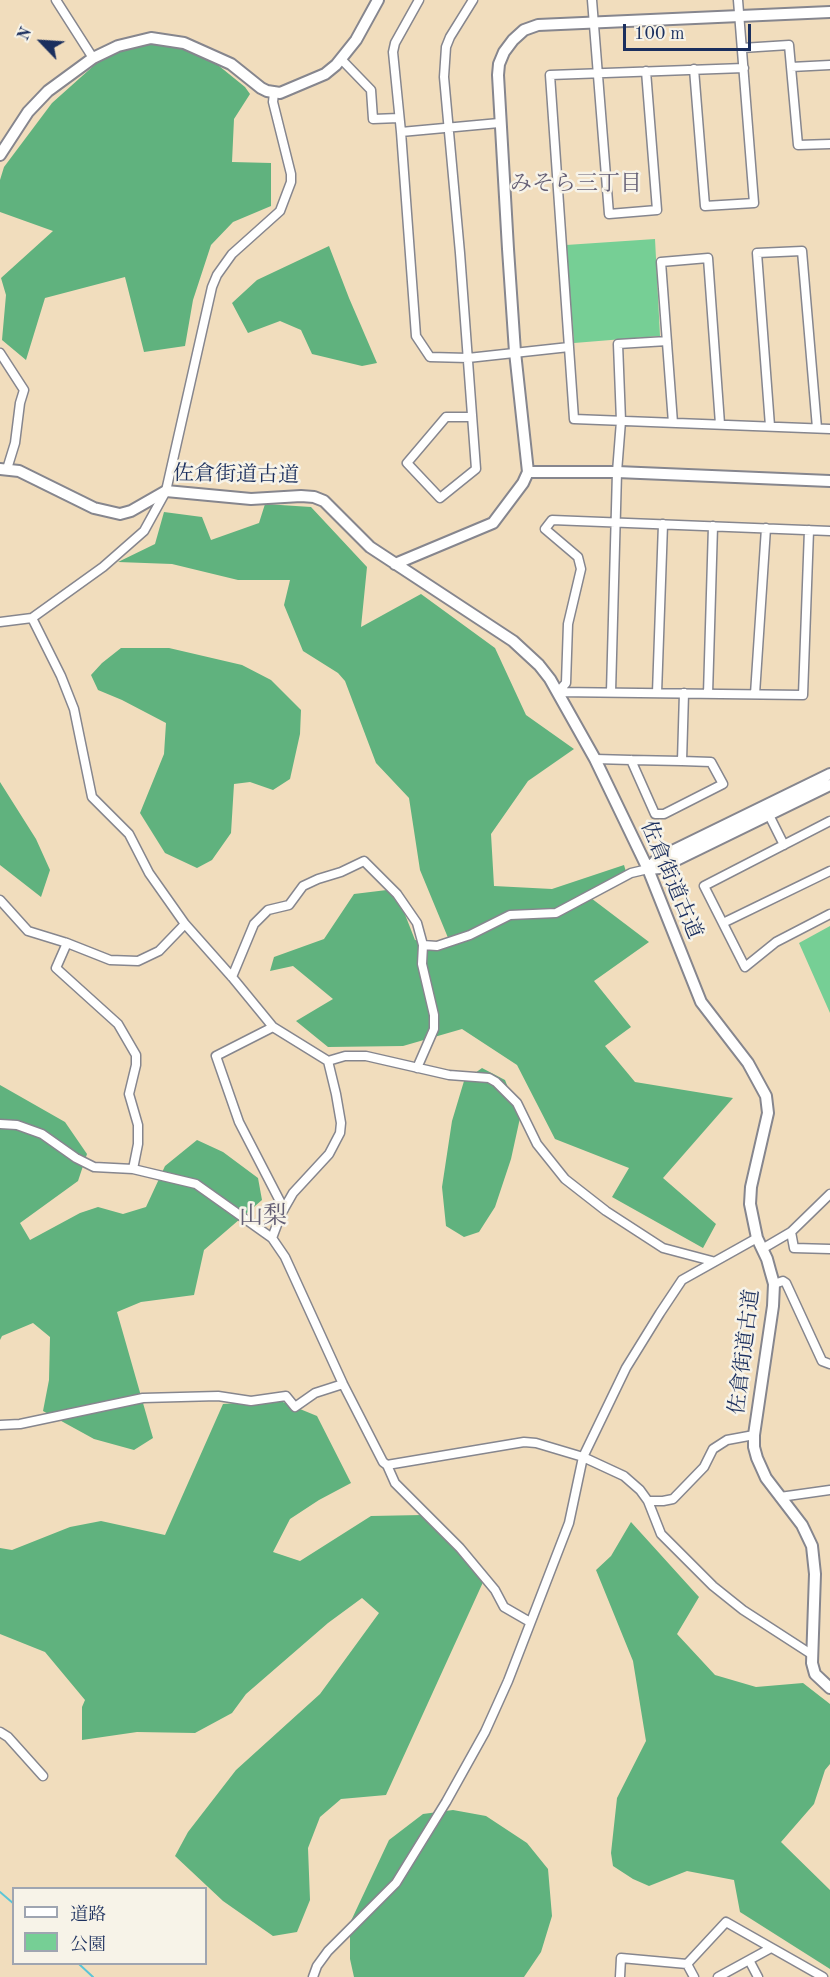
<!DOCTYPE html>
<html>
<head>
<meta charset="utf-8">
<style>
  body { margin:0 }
  #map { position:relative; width:830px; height:1977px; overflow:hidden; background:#f1ddbd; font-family:"Old Standard TT","Noto Serif JP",serif }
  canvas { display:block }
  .legend { position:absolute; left:12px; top:1887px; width:195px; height:78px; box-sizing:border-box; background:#f7f3e8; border:2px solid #9fa5b1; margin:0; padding:8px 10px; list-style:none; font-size:18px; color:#1b2f5e }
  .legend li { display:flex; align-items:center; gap:12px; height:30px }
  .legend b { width:30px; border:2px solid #9fa5b1 }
  .north { position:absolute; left:12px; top:12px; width:60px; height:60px; -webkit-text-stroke:4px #f7f3e8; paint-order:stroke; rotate:295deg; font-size:16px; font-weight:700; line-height:24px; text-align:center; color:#1b2f5e }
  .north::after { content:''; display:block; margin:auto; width:21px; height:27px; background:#1b2f5e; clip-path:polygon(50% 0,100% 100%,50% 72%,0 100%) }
  .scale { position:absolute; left:623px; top:24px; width:128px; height:27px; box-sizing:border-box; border:3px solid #1b2f5e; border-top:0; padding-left:8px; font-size:18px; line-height:21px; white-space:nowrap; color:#1b2f5e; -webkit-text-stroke:4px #f7f3e8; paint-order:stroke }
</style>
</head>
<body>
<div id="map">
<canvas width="830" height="1977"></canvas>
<ul class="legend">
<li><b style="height:8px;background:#fff"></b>道路</li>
<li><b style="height:16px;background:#76cf95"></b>公園</li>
</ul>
<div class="north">N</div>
<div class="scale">100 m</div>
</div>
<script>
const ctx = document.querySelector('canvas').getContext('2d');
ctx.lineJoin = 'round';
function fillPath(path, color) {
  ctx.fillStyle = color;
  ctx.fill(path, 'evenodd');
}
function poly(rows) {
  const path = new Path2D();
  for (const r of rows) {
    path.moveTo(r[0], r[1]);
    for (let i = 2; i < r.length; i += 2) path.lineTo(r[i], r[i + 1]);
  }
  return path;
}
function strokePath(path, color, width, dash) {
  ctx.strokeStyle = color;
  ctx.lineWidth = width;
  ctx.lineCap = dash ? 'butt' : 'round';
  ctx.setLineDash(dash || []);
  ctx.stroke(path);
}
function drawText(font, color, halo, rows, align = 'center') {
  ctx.font = font + ' "Old Standard TT","Noto Serif JP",serif';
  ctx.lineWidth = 5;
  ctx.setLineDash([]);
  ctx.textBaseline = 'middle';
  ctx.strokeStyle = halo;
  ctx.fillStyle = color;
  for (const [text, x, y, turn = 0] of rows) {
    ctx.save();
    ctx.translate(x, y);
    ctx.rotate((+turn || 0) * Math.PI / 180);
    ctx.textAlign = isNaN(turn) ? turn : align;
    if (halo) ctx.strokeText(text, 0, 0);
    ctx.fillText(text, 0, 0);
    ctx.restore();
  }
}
const green = poly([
  [655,239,660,336,574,343,566,245],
  [830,926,830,1013,799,943]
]);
const forest = poly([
  [163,43,178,45,208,57,245,87,250,94,234,119,232,162,271,163,271,206,233,222,211,245,193,300,185,346,144,352,125,277,45,298,26,360,2,340,6,295,1,278,53,231,0,212,0,180,4,167,52,103,109,52,136,44],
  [329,246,349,298,377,363,362,366,312,354,301,330,280,321,248,333,232,303,257,280],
  [265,504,311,507,367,567,361,627,421,594,495,648,526,715,574,749,528,781,491,834,494,886,552,889,624,865,627,875,587,895,649,942,594,981,631,1027,605,1046,635,1082,733,1098,663,1178,716,1224,703,1248,612,1197,629,1168,555,1139,517,1065,462,1029,403,1046,328,1047,296,1021,333,999,293,966,270,971,274,957,324,939,354,894,395,889,415,940,451,945,420,870,409,798,376,763,345,681,338,673,303,651,284,605,290,580,238,580,172,564,118,562,155,544,164,512,202,517,211,540,259,523],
  [121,648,169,648,242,665,271,680,301,710,300,734,290,779,273,790,250,782,234,784,231,833,212,860,197,868,165,853,140,813,164,754,166,723,122,700,98,690,91,675,102,663],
  [0,782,36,839,50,870,41,897,0,865],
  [482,1068,505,1080,520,1118,511,1159,495,1207,479,1232,464,1237,446,1226,442,1187,452,1121,464,1081],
  [0,1085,65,1122,87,1154,78,1181,20,1223,30,1240,80,1213,98,1207,123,1214,146,1207,165,1166,197,1140,223,1152,258,1178,262,1200,204,1250,194,1295,141,1302,117,1312,153,1438,134,1450,94,1439,43,1411,49,1380,50,1337,33,1323,2,1336,0,1340],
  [278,1400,317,1416,351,1483,319,1500,290,1519,273,1552,300,1561,371,1516,422,1515,484,1580,386,1795,341,1799,320,1817,308,1848,310,1900,297,1932,273,1936,223,1901,175,1856,188,1832,236,1770,320,1694,379,1613,362,1598,328,1623,246,1694,232,1713,195,1733,137,1732,82,1740,82,1707,85,1700,45,1652,0,1634,0,1548,12,1550,70,1527,101,1521,165,1535,223,1404],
  [631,1522,699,1597,677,1634,715,1675,756,1687,803,1683,830,1704,830,1764,825,1770,814,1804,781,1842,830,1890,830,1969,740,1912,734,1880,687,1871,649,1886,633,1879,613,1866,611,1853,617,1798,646,1741,633,1661,596,1570,611,1556],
  [453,1810,486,1816,527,1843,548,1869,552,1916,541,1952,524,1977,354,1977,350,1959,350,1923,389,1840,423,1814]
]);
const stream = poly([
  [0,1892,14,1904],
  [79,1964,93,1977]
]);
const minor = poly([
  [56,0,93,58],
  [419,0,395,43,393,52,401,132,416,336,430,357,468,358,569,347],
  [592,0,609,214,657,210,646,71],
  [742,48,789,45,798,145,830,144],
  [341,59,371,90,373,119,399,118],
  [791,67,830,65],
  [744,68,550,75,574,419,830,429],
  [694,69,705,206,754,203,738,0],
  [401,132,499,123],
  [0,353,24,390,20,403,15,443,7,469],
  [471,417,446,417,407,463,440,498,476,469,460,253,444,77,446,47,450,37,473,0],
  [673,423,661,262,708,258,720,424],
  [770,426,757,253,802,251,817,428],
  [32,618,61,676,74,709,92,797,129,834,149,873,185,924,232,977,273,1027,328,1061,336,1094,341,1123,340,1133,329,1154,293,1193,281,1214,272,1238],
  [0,622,32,618,103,567,144,531,166,491,212,287,217,275,232,254,280,211,291,182,291,174,273,102,274,93],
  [558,692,566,683,568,624,581,569,578,557,545,529,552,520,830,531],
  [558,692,803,695,809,530],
  [611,692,617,472,621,421,618,344,667,341],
  [657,693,663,524],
  [708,694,713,526],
  [755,694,766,528],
  [595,759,631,760,682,761,711,762,723,784,664,814,655,814,631,760],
  [682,761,684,693],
  [769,815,784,845],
  [830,821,704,886,745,967,776,942,830,914],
  [0,900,28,931,67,943,110,960,138,961,159,951,185,924],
  [723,923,830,871],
  [67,943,56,968,118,1024,136,1055,136,1065,129,1094,138,1125,138,1144,133,1169],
  [423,945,437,946,470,935,510,915,556,913,631,873,648,869],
  [232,977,254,924,268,910,289,905,303,886,318,879,341,872,364,861,397,894,417,923,423,945,422,964,434,1015,434,1029,417,1068],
  [273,1027,216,1056,239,1122,284,1209],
  [328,1061,345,1056,366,1056,449,1075,489,1078,496,1082,517,1103,537,1144,565,1179,606,1211,663,1248,712,1261],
  [0,1124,17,1125,42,1134,76,1158,94,1167,133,1169,196,1184,272,1238,285,1257,343,1384,383,1462,387,1465,395,1483,460,1548,495,1590,504,1607,530,1622],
  [791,1232,794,1248,830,1249],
  [762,1249,791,1232,830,1194],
  [774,1284,783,1281,786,1283,822,1361,830,1364],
  [0,1425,20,1424,143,1398,218,1396,251,1401,286,1396,295,1407,315,1393,343,1384],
  [387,1465,524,1442,536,1443,583,1457,624,1476,640,1490,648,1501,661,1534,713,1586,743,1610,811,1654],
  [780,1497,830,1490],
  [648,1501,663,1501,673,1499,704,1467,713,1449,727,1440,754,1435],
  [0,1732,8,1737,43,1776],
  [749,1960,758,1977],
  [687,1964,694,1977],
  [313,1977,317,1966,328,1951,396,1883,446,1802,485,1732,508,1681,569,1523,583,1457,626,1368,660,1313,682,1280,757,1238],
  [620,1977,621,1958,687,1964,726,1922,823,1977],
  [718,1977,771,1948]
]);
const tertiary = poly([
  [0,155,28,112,48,91,93,58,118,46,151,38,184,43,231,64,261,88,267,91,280,93,325,74,336,65,356,40,378,0],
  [0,469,19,471,94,508,120,514,131,511,166,491,251,499,301,496,314,497,324,501,370,547,513,641,539,665,550,679,595,759,648,869,701,1002,748,1063,766,1096,768,1113,751,1187,750,1204,757,1238,767,1259,770,1270,774,1284,773,1306,754,1435,754,1447,757,1458,766,1478,802,1525,812,1546,815,1574,812,1663,815,1674,830,1688],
  [528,472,617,472,830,481],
  [395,564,493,523,523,483,528,472,515,352,508,249,498,75,499,64,504,52,513,40,524,30,538,25,830,12],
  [648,869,658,858,830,774],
  [648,869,660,868,830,785]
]);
const streetNames = [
  ["佐倉街道古道",236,475,1],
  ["佐倉街道古道",671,880,67],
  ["佐倉街道古道",745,1352,-83]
];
const neighbourhoodNames = [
  ["みそら三丁目",576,184]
];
const quarterNames = [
  ["山梨",263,1217]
];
fillPath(green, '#76cf95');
fillPath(forest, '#60b27e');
strokePath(stream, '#5bc5d7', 2);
strokePath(minor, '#86868e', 11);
strokePath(tertiary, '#86868e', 14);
strokePath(minor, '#fff', 8);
strokePath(tertiary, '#fff', 10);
drawText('21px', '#1b2f5e', '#f7f3e8', streetNames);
drawText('22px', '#645f75', '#f7f3e8', neighbourhoodNames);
drawText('24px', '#645f75', '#f7f3e8', quarterNames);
</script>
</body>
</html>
